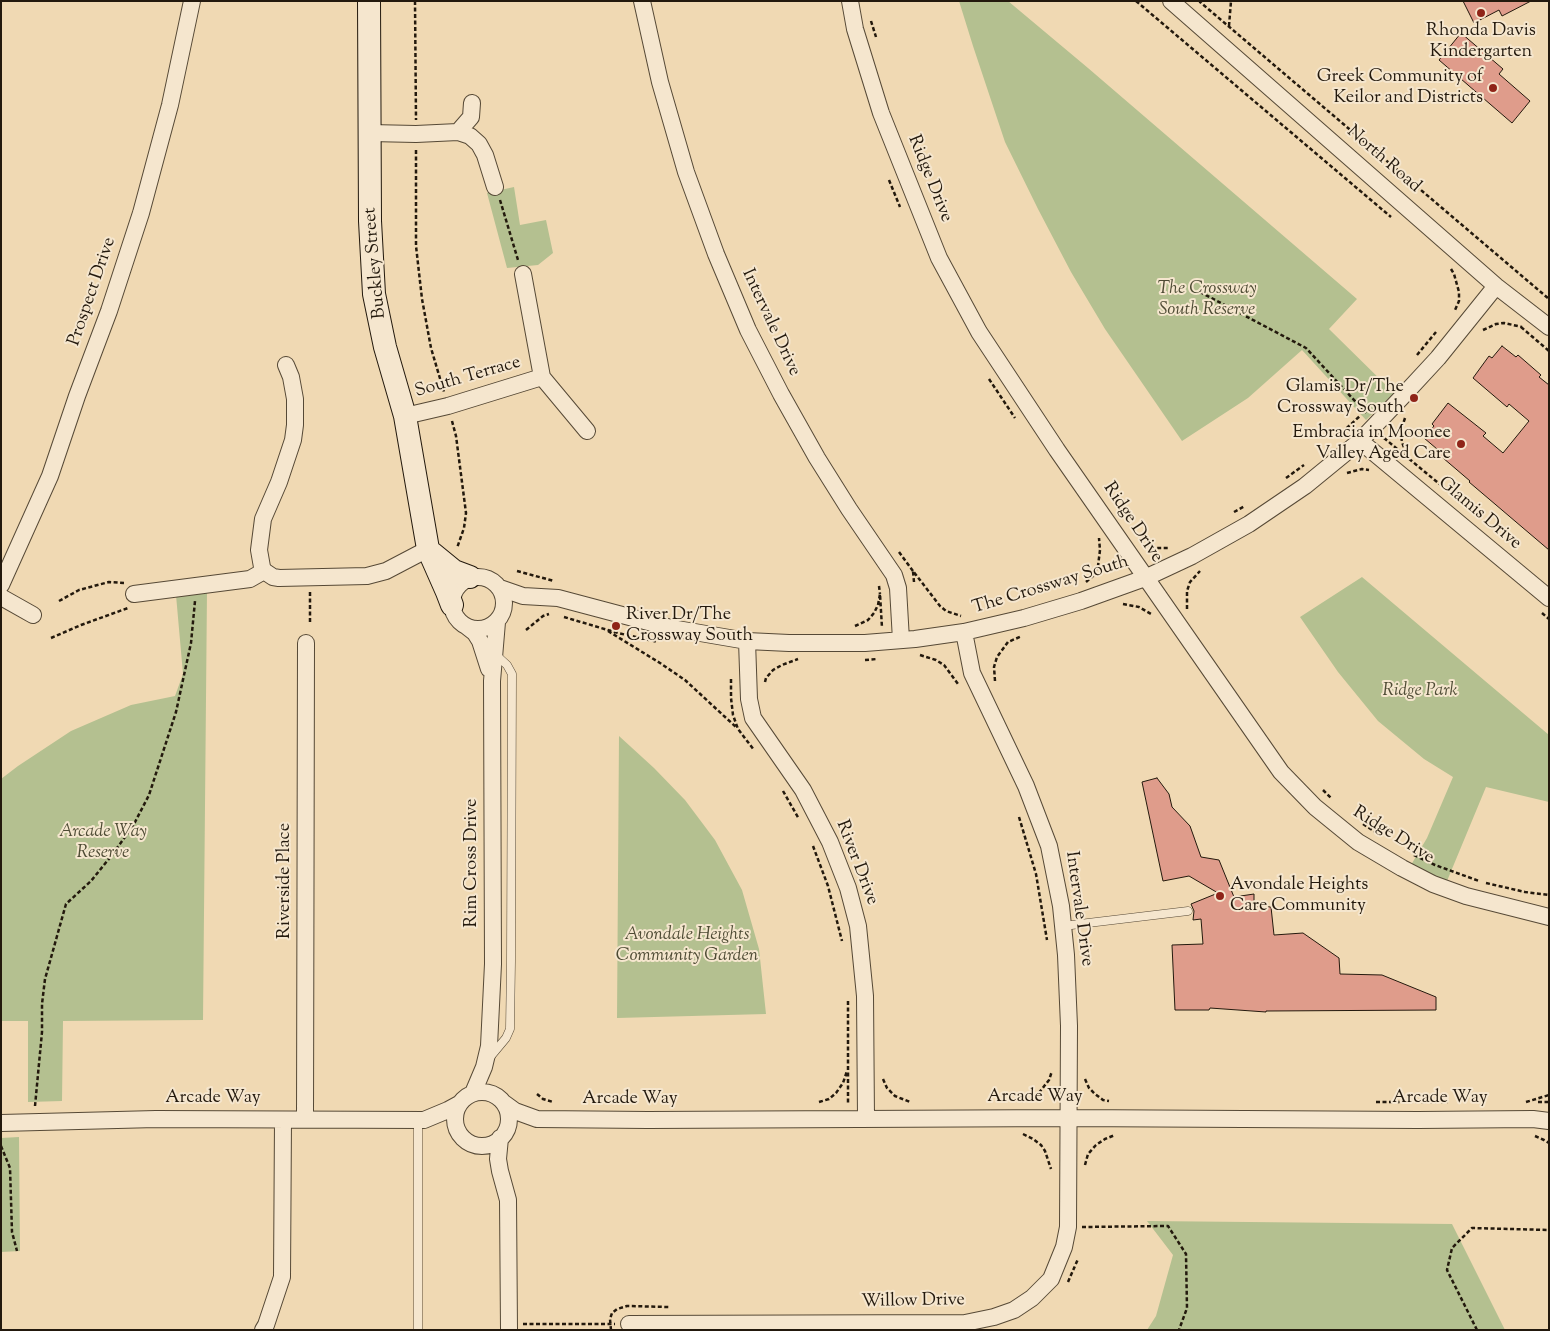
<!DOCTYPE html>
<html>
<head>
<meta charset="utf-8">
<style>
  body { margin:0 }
  #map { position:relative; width:1550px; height:1331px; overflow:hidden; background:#f0d9b3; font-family:"Sorts Mill Goudy",serif }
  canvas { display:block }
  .frame { position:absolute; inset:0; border:2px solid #23190d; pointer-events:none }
</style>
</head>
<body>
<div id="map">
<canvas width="1550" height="1331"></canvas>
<div class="frame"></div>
</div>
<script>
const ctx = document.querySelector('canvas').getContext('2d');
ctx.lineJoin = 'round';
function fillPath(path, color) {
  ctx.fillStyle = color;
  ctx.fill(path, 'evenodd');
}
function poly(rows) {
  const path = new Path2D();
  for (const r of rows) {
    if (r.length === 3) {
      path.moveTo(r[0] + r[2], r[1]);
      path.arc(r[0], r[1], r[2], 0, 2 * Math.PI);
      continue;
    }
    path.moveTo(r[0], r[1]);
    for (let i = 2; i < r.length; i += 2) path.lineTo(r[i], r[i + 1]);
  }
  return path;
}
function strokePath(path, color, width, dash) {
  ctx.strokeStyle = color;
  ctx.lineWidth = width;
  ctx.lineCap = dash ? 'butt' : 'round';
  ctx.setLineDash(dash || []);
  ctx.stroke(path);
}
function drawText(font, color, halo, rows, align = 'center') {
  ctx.font = font + ' "Sorts Mill Goudy",serif';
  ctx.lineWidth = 4;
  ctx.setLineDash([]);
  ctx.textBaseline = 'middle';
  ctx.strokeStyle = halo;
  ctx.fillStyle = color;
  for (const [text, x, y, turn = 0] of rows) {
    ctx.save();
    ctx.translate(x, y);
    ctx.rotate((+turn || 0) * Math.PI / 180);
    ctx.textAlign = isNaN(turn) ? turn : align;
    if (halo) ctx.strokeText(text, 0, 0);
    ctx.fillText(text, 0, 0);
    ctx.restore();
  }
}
const green = poly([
  [959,1,1008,1,1088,68,1357,299,1329,329,1394,393,1366,420,1302,350,1248,398,1182,441,1105,329,1071,272,1038,209,1005,142,973,46],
  [514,187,520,225,546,220,553,253,538,265,507,268,487,193],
  [1362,577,1549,735,1549,802,1486,787,1447,881,1411,865,1427,838,1453,777,1424,759,1378,721,1338,672,1300,617],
  [207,591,203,1020,63,1021,62,1101,28,1102,28,1021,1,1021,1,779,18,766,71,731,131,705,175,696,183,674,176,595],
  [619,736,654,768,685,800,715,840,742,890,759,949,766,1014,617,1018],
  [19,1137,20,1251,1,1252,1,1138],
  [1147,1221,1452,1224,1505,1330,1147,1330,1156,1316,1173,1255]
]);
const building = poly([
  [1463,1,1531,1,1502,16,1499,10,1474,23,1463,1],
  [1461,33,1503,69,1499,74,1530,101,1512,123,1439,60,1461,33],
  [1502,346,1516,357,1518,355,1541,375,1539,377,1549,385,1549,550,1469,482,1470,481,1436,452,1437,449,1424,438,1434,426,1432,424,1448,403,1486,433,1483,436,1503,453,1529,421,1509,404,1507,407,1473,378,1489,356,1492,358,1502,346],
  [1157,778,1169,794,1172,807,1190,826,1201,857,1219,860,1234,897,1254,894,1254,906,1271,907,1274,935,1303,933,1339,958,1340,974,1382,975,1436,997,1436,1010,1266,1011,1266,1012,1210,1008,1209,1010,1175,1010,1172,945,1203,944,1201,919,1193,920,1194,911,1191,904,1218,893,1189,876,1163,881,1142,782,1157,778]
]);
const path = poly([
  [415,1,416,120],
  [1136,1,1391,217],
  [1202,1,1200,2,1549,299],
  [871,21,876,37],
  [1229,26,1231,1],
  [416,150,416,246,422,299,431,348,444,392],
  [889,180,900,207],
  [500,200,518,260],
  [1451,269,1454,274,1459,292,1459,301,1455,310],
  [1200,292,1306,348,1366,413],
  [1521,327,1549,351],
  [1483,330,1496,324,1504,323,1522,327],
  [1417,355,1436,332],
  [989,379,1015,418],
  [1405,418,1402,427,1401,435,1402,442,1407,456],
  [452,421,456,436,466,513,464,528,457,548],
  [1337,437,1361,415],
  [1384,438,1466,506],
  [1347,473,1362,469,1369,470],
  [1286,478,1304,465],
  [1234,512,1245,506],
  [1140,540,1146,545,1155,548,1169,548],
  [899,552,913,571],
  [517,571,554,581],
  [914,582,913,571,940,606,946,611,961,616],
  [1086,582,1093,576,1098,566,1100,550,1099,538],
  [879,586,880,594],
  [310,592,310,623],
  [59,601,79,590,109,582,124,583],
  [1123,604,1139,607,1151,614],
  [1187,609,1187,591,1190,582,1200,571],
  [1542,613,1549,619],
  [564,617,618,633,658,642],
  [855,626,868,620,874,613,878,605,880,594,882,628],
  [526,630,543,616,549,614],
  [608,631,660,663,685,680,737,728],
  [51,638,81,625,128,608],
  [920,655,936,660,944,665,958,684],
  [865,660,877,659],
  [731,679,731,698,733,715,738,729,754,750],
  [995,681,994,667,997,657,1008,642,1022,636],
  [765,682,766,678,773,670,782,665,798,659],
  [1323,790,1332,799],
  [783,791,799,819],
  [1019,817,1036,874,1047,940],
  [1363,824,1380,835],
  [813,846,828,886,842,941],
  [1414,855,1435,865,1479,881],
  [1486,883,1525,892,1549,895],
  [848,1001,848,1103],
  [883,1079,887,1088,895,1096,910,1102],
  [1085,1079,1089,1088,1095,1094,1103,1100,1109,1101],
  [537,1094,543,1099,553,1102],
  [1022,1101,1030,1100,1038,1094,1049,1080,1052,1071],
  [819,1102,829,1099,836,1093,843,1083,847,1071],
  [1376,1102,1448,1102],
  [1526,1102,1549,1095],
  [1538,1102,1549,1102],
  [35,1106,42,1032,42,1004,45,979,66,904,91,881,112,855,133,826,149,795,176,712,191,643,195,601],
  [1023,1134,1033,1139,1041,1145,1045,1151,1051,1169],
  [1535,1136,1544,1140,1549,1143],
  [1,1146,10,1168,12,1232,17,1251],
  [1085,1165,1088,1154,1096,1145,1105,1139,1115,1135],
  [1082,1227,1168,1226,1186,1254,1187,1308,1179,1330],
  [1068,1282,1078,1259],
  [523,1324,615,1324],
  [611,1330,610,1319,612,1313,617,1309,627,1306,669,1307],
  [1477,1330,1447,1270,1452,1248,1472,1228,1549,1230]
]);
const lane = poly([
  [1063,926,1188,911],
  [491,1056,506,1038,510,1029,511,961,512,674,507,665,496,655],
  [418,1120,418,1330]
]);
const street = poly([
  [642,1,660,82,686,172,716,254,748,330,781,394,817,458,849,509,894,575,898,588,901,640],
  [850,1,855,29,881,113,939,258,979,332,1057,450,1281,772,1315,807,1358,842,1402,868,1433,884,1466,896,1549,917],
  [1171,1,1496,286,1549,327],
  [458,132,471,117,472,103],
  [370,133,416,134,458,132,470,136,479,144,485,155,495,187],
  [523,274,542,377,587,431],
  [286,365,291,377,295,399,295,425,293,440,279,482,263,519,259,550,262,567,264,571,273,577,279,578,367,576,386,571,428,549],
  [405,416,448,406,542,377],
  [1360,441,1549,598],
  [478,603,26],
  [1,585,50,476,77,396,109,311,141,213,170,105,192,1],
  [500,588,523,596,558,598,671,628,747,641,789,643,865,643,915,639,964,632,1024,618,1081,601,1145,578,1192,556,1249,524,1305,486,1360,441,1401,398,1438,358,1496,286],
  [134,594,250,579,264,571],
  [1,597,33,615],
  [466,626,475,633,480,641,489,669],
  [747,641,749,699,753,718,803,790,830,842,848,888,858,926,865,996,866,1118],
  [482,1119,27],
  [473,1093,484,1067,489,1046,493,964,492,681,497,622],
  [504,1103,515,1111,537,1119,648,1120,1069,1118,1418,1120,1533,1119,1549,1121],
  [305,1119,306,643],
  [1,1123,156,1119,424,1120,448,1110,459,1104],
  [500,1138,498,1159,500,1171,508,1200,509,1330],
  [629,1324,965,1323,994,1317,1014,1310,1032,1298,1051,1279,1064,1247,1068,1227,1069,1026,1066,955,1061,906,1049,846,1026,786,972,673,964,632],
  [263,1330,266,1325,282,1277,283,1120]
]);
const secondary = poly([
  [369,1,370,221,374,294,385,347,405,416,428,549,447,592,452,605],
  [432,553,454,571,470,577]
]);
const markers = [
  [1481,13,5,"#8f2418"],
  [1493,88,5,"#8f2418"],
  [1414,398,5,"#8f2418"],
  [1461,444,5,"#8f2418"],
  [616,626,5,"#8f2418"],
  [1220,896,5,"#8f2418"]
];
const poiNames = [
  ["Rhonda Davis",1481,32,"center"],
  ["Kindergarten",1481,53,"center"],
  ["Greek Community of",1483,78],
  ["Keilor and Districts",1483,99],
  ["Glamis Dr/The",1404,388],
  ["Crossway South",1404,409],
  ["Embracia in Moonee",1451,434],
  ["Valley Aged Care",1451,455],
  ["River Dr/The",626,616,"left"],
  ["Crossway South",626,637,"left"],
  ["Avondale Heights",1230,886,"left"],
  ["Care Community",1230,907,"left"]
];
const streetNames = [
  ["North Road",1383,160,41],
  ["Ridge Drive",929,179,68],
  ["Buckley Street",376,263,-95],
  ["Prospect Drive",93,292,-71],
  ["Intervale Drive",770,323,65],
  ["South Terrace",468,378,-16],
  ["Glamis Drive",1479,514,40],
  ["Ridge Drive",1132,523,56],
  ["The Crossway South",1051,586,-17],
  ["Ridge Drive",1393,836,32],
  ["Rim Cross Drive",473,863,-90],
  ["River Drive",856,863,69],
  ["Riverside Place",286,881,-90],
  ["Intervale Drive",1078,909,82],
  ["Arcade Way",1035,1098],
  ["Arcade Way",213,1099],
  ["Arcade Way",1440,1099],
  ["Arcade Way",630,1100],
  ["Willow Drive",913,1302,-1]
];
const parkNames = [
  ["The Crossway",1207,290],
  ["South Reserve",1207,311],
  ["Ridge Park",1420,692],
  ["Arcade Way",103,833],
  ["Reserve",103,854],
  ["Avondale Heights",687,936],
  ["Community Garden",687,957]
];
fillPath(green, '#b4c090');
fillPath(building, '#df9c8b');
strokePath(building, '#23190d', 1);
strokePath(lane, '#564936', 9);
strokePath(street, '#564936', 18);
strokePath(secondary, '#23190d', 24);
strokePath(path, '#23190d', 2.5, [4, 2.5]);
strokePath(lane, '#f5e6ce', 8);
strokePath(street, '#f5e6ce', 16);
strokePath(secondary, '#f5e6ce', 22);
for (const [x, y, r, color] of markers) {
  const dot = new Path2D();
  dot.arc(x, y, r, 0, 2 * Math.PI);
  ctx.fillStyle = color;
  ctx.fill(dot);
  strokePath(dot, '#f5e6ce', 2);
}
drawText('18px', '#23190d', '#f5e6ce', poiNames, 'right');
drawText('18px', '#23190d', '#f5e6ce', streetNames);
drawText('italic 18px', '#4e4b34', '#f5e6ce', parkNames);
</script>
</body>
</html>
